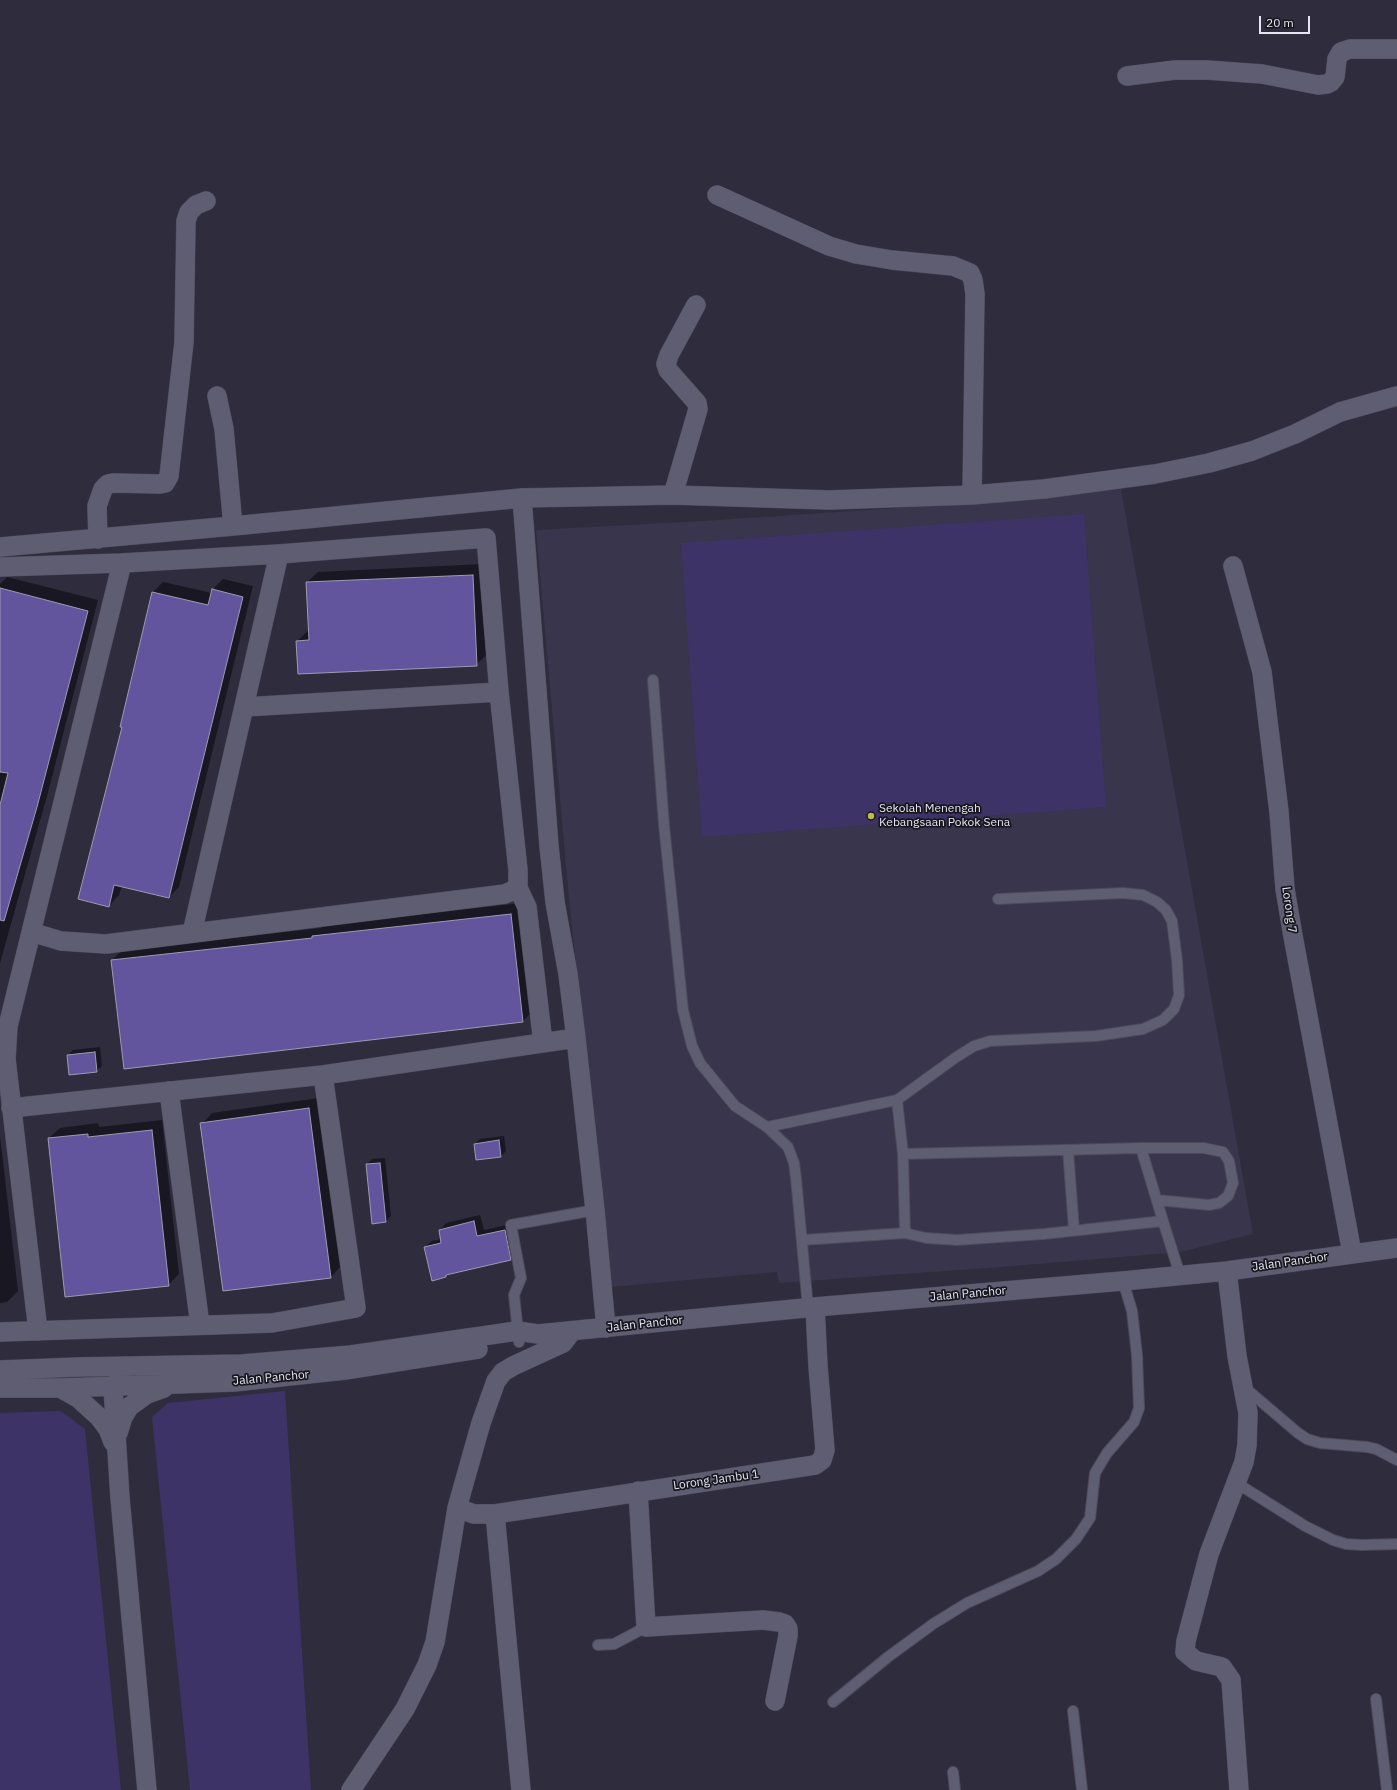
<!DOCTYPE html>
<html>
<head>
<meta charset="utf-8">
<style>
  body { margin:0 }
  #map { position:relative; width:1397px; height:1790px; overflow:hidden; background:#2f2c3e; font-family:"IBM Plex Sans",sans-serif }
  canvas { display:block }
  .scale { position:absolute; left:1259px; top:16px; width:51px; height:18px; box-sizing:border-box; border:2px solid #e6e5f1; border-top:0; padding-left:5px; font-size:12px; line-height:14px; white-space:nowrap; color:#e6e5f1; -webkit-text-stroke:3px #17161e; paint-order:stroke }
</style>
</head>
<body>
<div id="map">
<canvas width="1397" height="1790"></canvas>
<div class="scale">20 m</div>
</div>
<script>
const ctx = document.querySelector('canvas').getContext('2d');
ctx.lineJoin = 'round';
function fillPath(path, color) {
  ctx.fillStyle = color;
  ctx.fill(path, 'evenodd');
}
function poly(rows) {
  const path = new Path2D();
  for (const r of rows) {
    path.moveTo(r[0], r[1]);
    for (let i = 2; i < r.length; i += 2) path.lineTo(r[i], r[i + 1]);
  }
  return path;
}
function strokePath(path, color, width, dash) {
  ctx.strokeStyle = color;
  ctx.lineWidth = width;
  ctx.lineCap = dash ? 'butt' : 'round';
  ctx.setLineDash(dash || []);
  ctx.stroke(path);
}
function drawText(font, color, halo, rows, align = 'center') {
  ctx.font = font + ' "IBM Plex Sans",sans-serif';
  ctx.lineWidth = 3.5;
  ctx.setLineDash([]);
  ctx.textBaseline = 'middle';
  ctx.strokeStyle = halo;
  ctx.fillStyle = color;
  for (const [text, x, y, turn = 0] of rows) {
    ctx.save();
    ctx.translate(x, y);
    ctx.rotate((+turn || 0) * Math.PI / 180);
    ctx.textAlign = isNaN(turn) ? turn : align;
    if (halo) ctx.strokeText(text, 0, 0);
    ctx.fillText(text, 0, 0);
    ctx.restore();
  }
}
const built = poly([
  [1121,489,1253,1234,1181,1252,1001,1267,779,1283,777,1272,610,1287,569,899,536,530,703,521,957,504]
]);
const green = poly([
  [1084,514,1106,807,702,837,681,543],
  [285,1391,311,1790,190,1790,152,1417,168,1403],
  [61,1411,85,1429,121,1790,0,1790,0,1413]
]);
const shadow = poly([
  [483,564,487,654,476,665,297,641,309,630,307,582,318,572],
  [7,577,98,600,47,796,0,963,0,584],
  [223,579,253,586,179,887,169,897,122,886,119,895,109,906,123,726,121,726,153,592,163,582,212,593,212,590],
  [522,903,533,1011,523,1021,112,961,122,950,321,928,323,925],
  [100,1047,102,1066,96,1071,68,1055,73,1050],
  [319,1098,341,1266,331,1277,288,1283,202,1124,212,1113],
  [162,1120,179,1274,168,1285,49,1138,60,1128,98,1123,99,1127],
  [0,1136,18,1291,7,1302,0,1303],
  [504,1136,506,1151,501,1156,477,1159,475,1144,480,1139],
  [385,1158,391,1216,386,1221,373,1222,367,1164,372,1159],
  [480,1215,484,1230,512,1224,517,1253,511,1259,448,1274,446,1276,425,1247,432,1241,441,1239,440,1230,446,1223]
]);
const building = poly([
  [473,575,477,666,298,674,296,641,309,640,306,582,473,575],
  [0,588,88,611,37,807,4,921,0,920,0,805,8,773,0,772,0,588],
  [212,589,243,597,169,898,114,885,109,907,78,899,122,727,120,727,152,592,208,605,212,589],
  [511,914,523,1022,124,1069,111,960,312,938,312,936,511,914],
  [95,1052,97,1072,69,1075,67,1055,95,1052],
  [309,1108,331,1278,223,1291,200,1123,309,1108],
  [152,1130,169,1286,65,1297,48,1138,88,1134,88,1137,152,1130],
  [499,1140,501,1157,476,1160,474,1144,499,1140],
  [380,1163,386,1222,372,1224,366,1164,380,1163],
  [474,1221,477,1236,505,1230,511,1260,446,1275,446,1277,432,1281,424,1247,441,1243,439,1230,474,1221]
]);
const service = poly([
  [653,680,664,825,683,1010,692,1046,700,1063,735,1106,767,1127,788,1147,794,1163,796,1178,808,1308],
  [897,1100,903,1154,905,1233],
  [767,1127,897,1100,955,1058,974,1046,990,1041,1096,1036,1143,1029,1163,1020,1174,1009,1179,995,1177,960,1172,921,1166,910,1157,902,1143,895,1123,893,998,899],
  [1141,1148,1204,1148,1223,1152,1229,1161,1233,1183,1228,1196,1219,1203,1209,1205,1157,1200],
  [1068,1150,1074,1230],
  [903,1154,1141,1148,1163,1221],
  [803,1240,905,1233,926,1238,957,1240,1044,1234,1163,1221,1180,1275],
  [519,1342,514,1295,521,1278,511,1225,595,1210],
  [1244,1387,1298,1433,1307,1439,1320,1443,1367,1447,1376,1449,1397,1460],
  [1235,1482,1305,1526,1333,1540,1346,1544,1362,1545,1397,1544],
  [598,1645,614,1644,646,1627],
  [1376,1699,1387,1790],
  [833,1702,888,1657,933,1624,967,1603,1038,1571,1056,1559,1076,1539,1090,1518,1095,1473,1107,1453,1134,1422,1139,1408,1137,1355,1132,1311,1123,1281],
  [1073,1711,1082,1790],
  [953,1772,955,1790]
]);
const minor = poly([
  [1127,76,1175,70,1207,70,1262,74,1318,85,1327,84,1331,82,1335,77,1337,59,1341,52,1350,49,1397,49],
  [717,195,829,246,856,254,892,260,953,266,970,273,973,280,975,294,972,495],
  [217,396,224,429,233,526],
  [673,495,698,409,697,403,668,370,666,364,669,355,696,305],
  [522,498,549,846,555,902,568,974,576,1038,595,1210,606,1328],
  [98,539,97,506,103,489,108,484,113,483,160,484,165,483,169,476,184,342,186,221,189,212,196,205,206,201],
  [0,547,233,526,522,498,673,495,829,500,972,495,1044,489,1155,474,1209,463,1252,451,1295,434,1340,412,1397,396],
  [1233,566,1262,672,1279,812,1285,889,1293,936,1352,1253],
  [0,567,122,563,279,554,486,538,499,692],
  [518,888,527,907,543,1043],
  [31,932,61,941,106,944,505,894,518,888,518,870,499,692,244,707],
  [192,933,279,554],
  [169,1091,200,1325],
  [11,1108,323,1075,576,1038],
  [1227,1271,1237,1356,1248,1413,1247,1445,1244,1462,1209,1554,1186,1641,1185,1652,1196,1661,1222,1667,1231,1680,1239,1790],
  [38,1331,6,1059,8,1026,122,563],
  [0,1332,272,1323,356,1308,323,1075],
  [0,1370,78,1367,242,1364,351,1355,517,1331,538,1334,815,1307,1123,1281,1227,1271,1397,1248],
  [121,1377,113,1387,120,1498,147,1790],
  [0,1388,60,1388,234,1382,345,1370,478,1349],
  [60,1388,78,1398,99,1417,108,1429,113,1442],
  [118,1433,123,1417,129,1407,147,1394,164,1388],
  [638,1491,646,1627,763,1620,779,1622,785,1624,788,1629,788,1636,775,1701],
  [457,1508,474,1514,495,1514,815,1465,822,1460,825,1450,818,1366,815,1307],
  [495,1514,521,1790],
  [351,1790,405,1709,427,1665,435,1642,457,1508,481,1423,496,1381,503,1372,513,1366,563,1343,572,1331]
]);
const markers = [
  [871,816,4,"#bdbf43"]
];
const poiNames = [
  ["Sekolah Menengah",879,809],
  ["Kebangsaan Pokok Sena",879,823]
];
const streetNames = [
  ["Lorong 7",1289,910,82],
  ["Jalan Panchor",1290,1262,-8],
  ["Jalan Panchor",968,1294,-5],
  ["Jalan Panchor",645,1324,-6],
  ["Jalan Panchor",271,1378,-5],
  ["Lorong Jambu 1",716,1480,-8]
];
fillPath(built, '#38354d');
fillPath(green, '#3d3366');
fillPath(shadow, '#0007');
fillPath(building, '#62559e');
strokePath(building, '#9d9bb1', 1);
strokePath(service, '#4d4a5a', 12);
strokePath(minor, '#4d4a5a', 20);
strokePath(service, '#5f5d71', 10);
strokePath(minor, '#5f5d71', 19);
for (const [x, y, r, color] of markers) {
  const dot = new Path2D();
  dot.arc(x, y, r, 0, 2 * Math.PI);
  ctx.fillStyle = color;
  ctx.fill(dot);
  strokePath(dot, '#17161e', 1.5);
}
drawText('12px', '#e6e5f1', '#17161e', poiNames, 'left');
drawText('12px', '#e6e5f1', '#17161e', streetNames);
</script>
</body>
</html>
